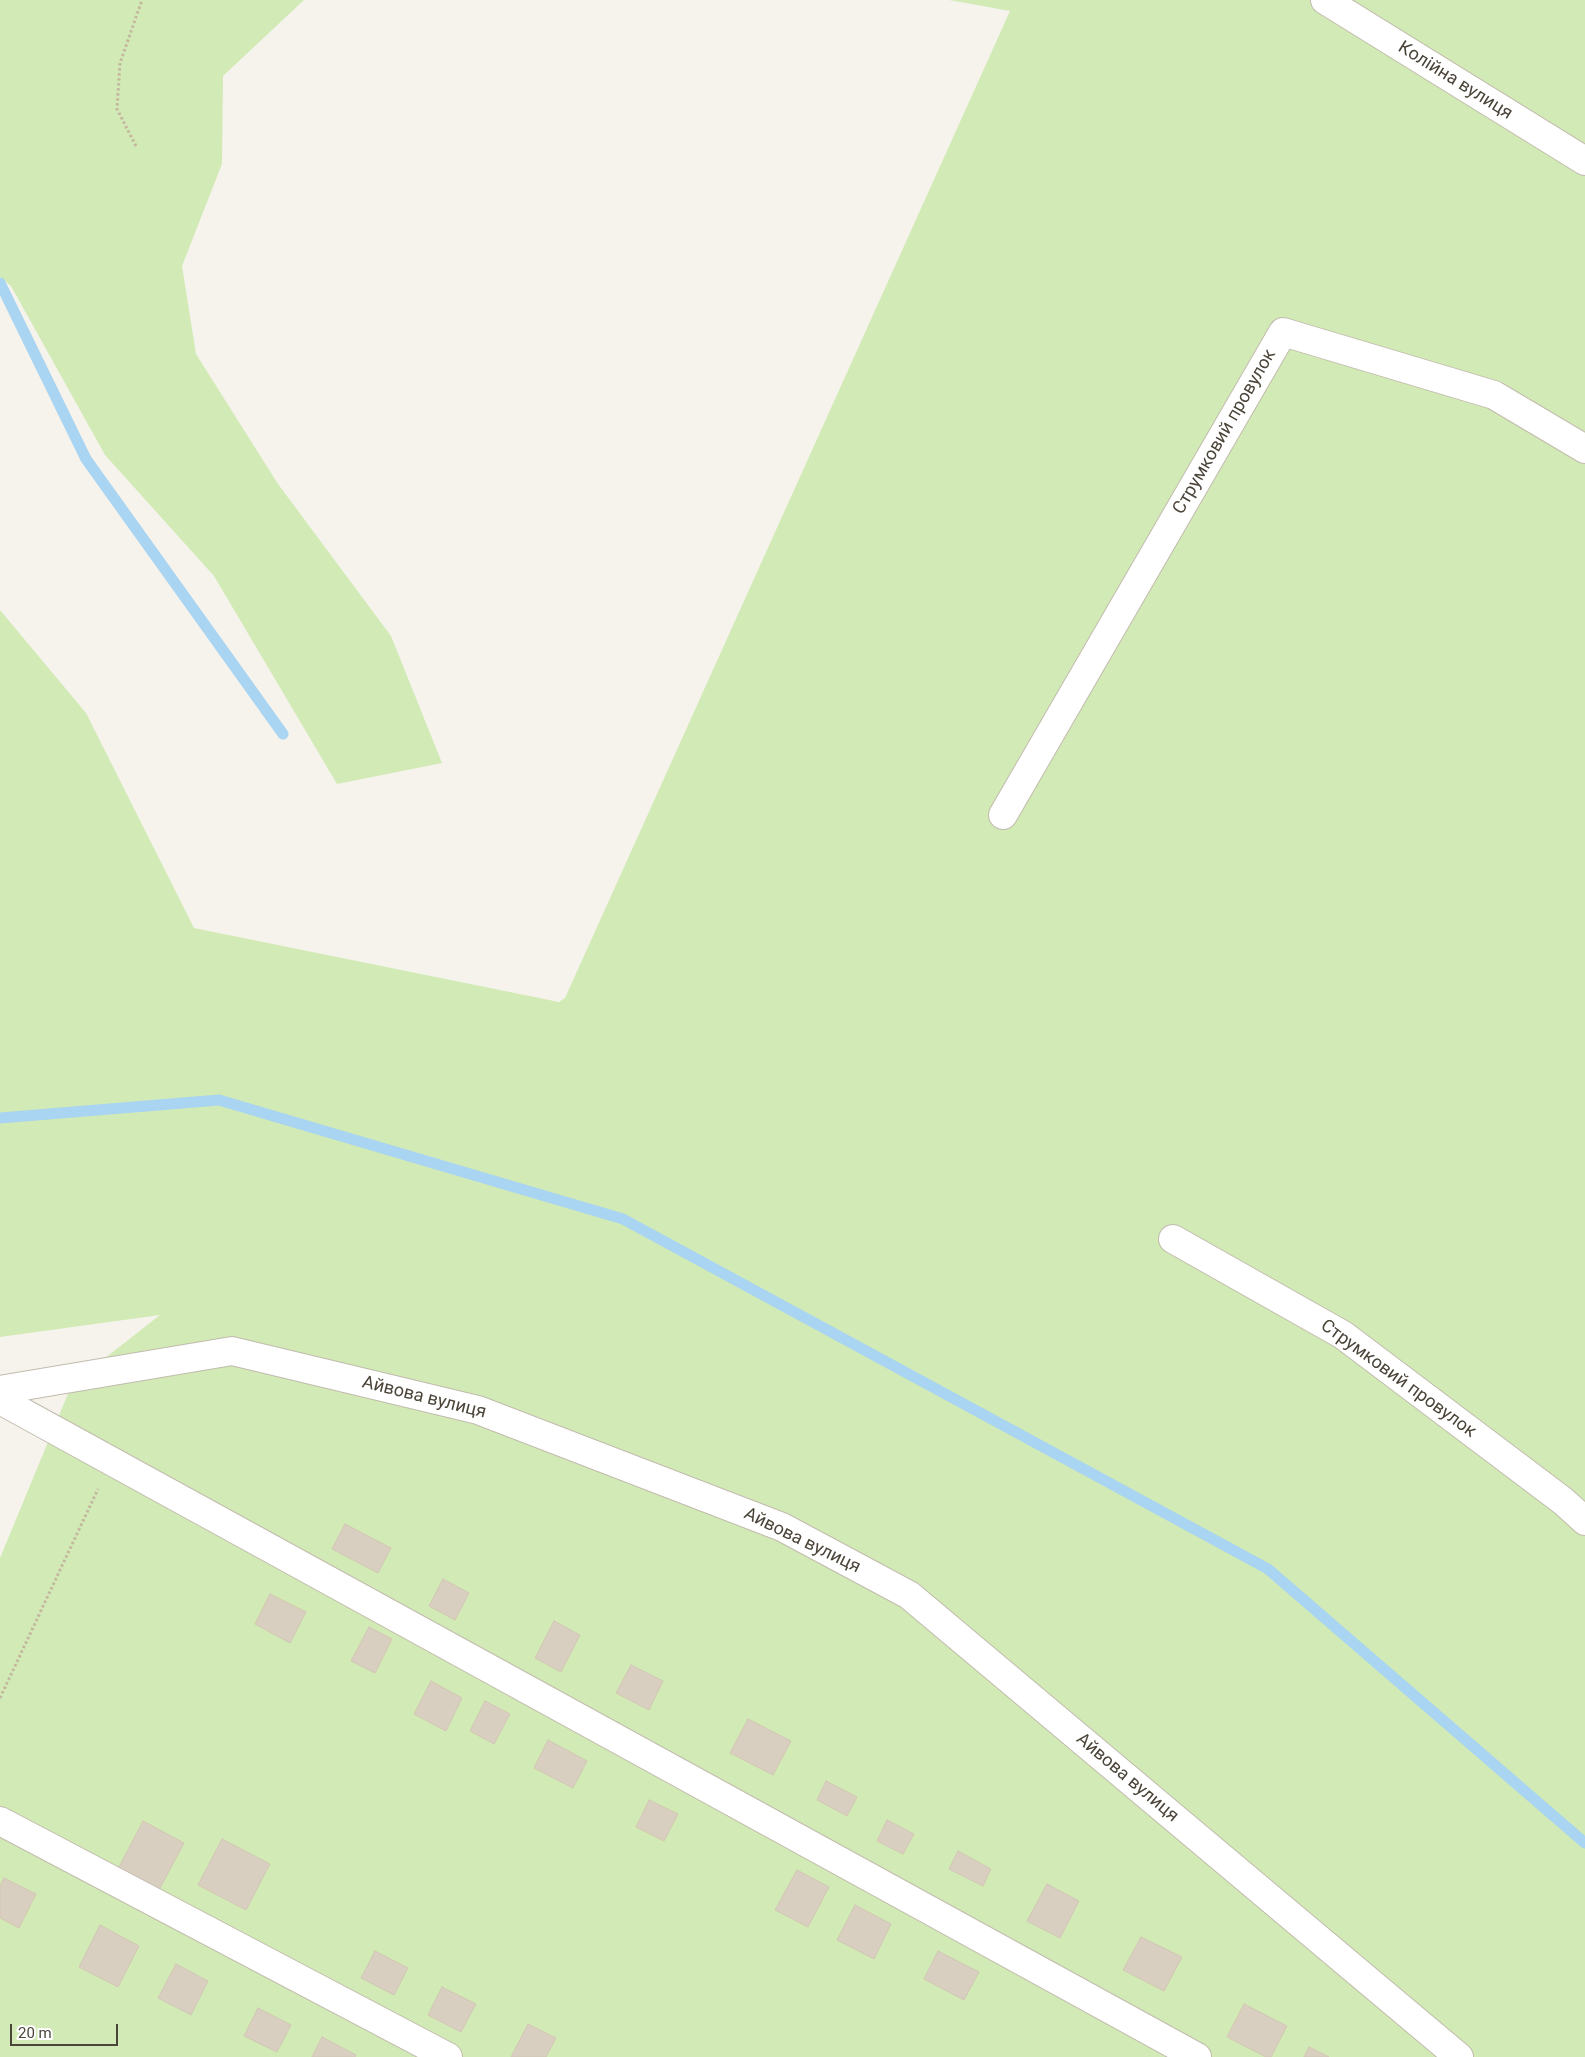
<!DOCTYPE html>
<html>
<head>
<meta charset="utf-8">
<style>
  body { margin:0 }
  #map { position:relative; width:1585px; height:2057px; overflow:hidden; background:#f6f3ec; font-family:Roboto,sans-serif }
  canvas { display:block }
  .scale { position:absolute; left:10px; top:2024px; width:108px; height:22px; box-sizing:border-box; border:2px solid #4b4439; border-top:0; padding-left:6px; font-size:15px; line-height:18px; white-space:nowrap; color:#4b4439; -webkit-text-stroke:4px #fff; paint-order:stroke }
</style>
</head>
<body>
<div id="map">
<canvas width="1585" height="2057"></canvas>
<div class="scale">20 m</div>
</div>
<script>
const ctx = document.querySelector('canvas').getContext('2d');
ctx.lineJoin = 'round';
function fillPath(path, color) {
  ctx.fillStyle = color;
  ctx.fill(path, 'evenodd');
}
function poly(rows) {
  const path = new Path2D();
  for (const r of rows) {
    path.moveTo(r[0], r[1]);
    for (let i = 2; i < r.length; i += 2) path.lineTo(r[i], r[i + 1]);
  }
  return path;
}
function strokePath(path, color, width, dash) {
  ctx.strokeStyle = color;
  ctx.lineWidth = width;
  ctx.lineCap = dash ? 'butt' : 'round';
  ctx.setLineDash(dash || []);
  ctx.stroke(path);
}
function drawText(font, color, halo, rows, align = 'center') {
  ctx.font = font + ' Roboto,sans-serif';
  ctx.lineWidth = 4;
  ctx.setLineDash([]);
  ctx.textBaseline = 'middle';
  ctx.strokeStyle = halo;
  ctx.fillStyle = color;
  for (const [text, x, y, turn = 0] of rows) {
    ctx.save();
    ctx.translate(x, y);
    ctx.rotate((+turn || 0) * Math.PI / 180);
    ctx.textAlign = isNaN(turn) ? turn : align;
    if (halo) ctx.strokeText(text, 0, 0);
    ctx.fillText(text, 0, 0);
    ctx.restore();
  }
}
const green = poly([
  [0,0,304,0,223,76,222,164,182,266,196,354,278,484,391,636,442,763,337,784,214,576,105,455,11,286,0,277],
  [949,0,1585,0,1585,2057,0,2057,0,1558,72,1384,160,1315,0,1337,0,610,86,713,194,928,559,1002,565,998,1010,11]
]);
const stream = poly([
  [0,283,86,459,283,734],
  [0,1118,219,1100,623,1219,1268,1569,1585,1843]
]);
const building = poly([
  [345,1524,391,1548,378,1573,332,1549,345,1524],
  [443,1579,469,1593,455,1620,429,1606,443,1579],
  [270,1594,306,1612,290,1643,255,1624,270,1594],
  [554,1621,580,1635,561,1672,535,1658,554,1621],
  [369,1627,392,1639,375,1673,351,1661,369,1627],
  [631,1665,663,1681,649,1710,616,1693,631,1665],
  [431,1681,462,1698,446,1731,414,1714,431,1681],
  [485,1701,510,1714,494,1744,470,1731,485,1701],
  [748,1719,791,1741,773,1775,730,1753,748,1719],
  [548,1740,587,1761,573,1788,534,1768,548,1740],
  [826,1781,857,1797,847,1816,817,1800,826,1781],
  [649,1800,678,1814,664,1841,636,1827,649,1800],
  [887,1820,914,1834,903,1854,877,1841,887,1820],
  [143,1821,184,1843,159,1890,118,1869,143,1821],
  [222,1839,270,1864,246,1910,198,1885,222,1839],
  [958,1851,991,1869,983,1886,949,1869,958,1851],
  [797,1870,829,1887,808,1927,775,1910,797,1870],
  [4,1878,36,1894,19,1928,0,1918,0,1886,4,1878],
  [1047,1884,1079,1901,1060,1938,1027,1921,1047,1884],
  [855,1905,891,1924,874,1959,837,1940,855,1905],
  [100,1925,139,1946,118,1987,79,1967,100,1925],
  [1141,1937,1182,1957,1164,1991,1123,1970,1141,1937],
  [375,1951,408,1968,394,1995,361,1978,375,1951],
  [938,1951,979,1972,964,2000,924,1979,938,1951],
  [176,1964,208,1981,191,2015,158,1998,176,1964],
  [442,1987,476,2004,461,2032,428,2015,442,1987],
  [1244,2004,1287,2026,1271,2057,1266,2057,1227,2037,1244,2004],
  [258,2008,291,2025,277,2052,244,2036,258,2008],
  [528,2024,556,2038,546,2057,511,2057,528,2024],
  [322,2037,356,2055,355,2057,312,2057,322,2037],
  [1309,2047,1329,2057,1304,2057,1309,2047]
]);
const path = poly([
  [136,146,117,109,120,63,142,0],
  [0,1698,98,1489]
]);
const street = poly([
  [1325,0,1585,161],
  [1003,815,1283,332,1494,395,1585,449],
  [1173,1239,1343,1335,1563,1501,1585,1521],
  [0,1390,232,1351,478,1410,782,1527,909,1595,1459,2057],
  [0,1400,1197,2057],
  [0,1821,448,2057]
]);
const streetNames = [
  ["Колійна вулиця",1455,81,32],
  ["Струмковий провулок",1225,432,-60],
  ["Струмковий провулок",1398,1379,36],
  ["Айвова вулиця",424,1398,14],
  ["Айвова вулиця",802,1541,26],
  ["Айвова вулиця",1127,1778,40]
];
fillPath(green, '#d2eab5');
strokePath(stream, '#a9d4f2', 11);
fillPath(building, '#d8cfc1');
strokePath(building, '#d3c7b4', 1);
strokePath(street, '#c2bbae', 30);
strokePath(path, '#c4b79f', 3, [2.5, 2.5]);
strokePath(street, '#fff', 28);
drawText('18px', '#4b4439', '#fff', streetNames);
</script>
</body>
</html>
